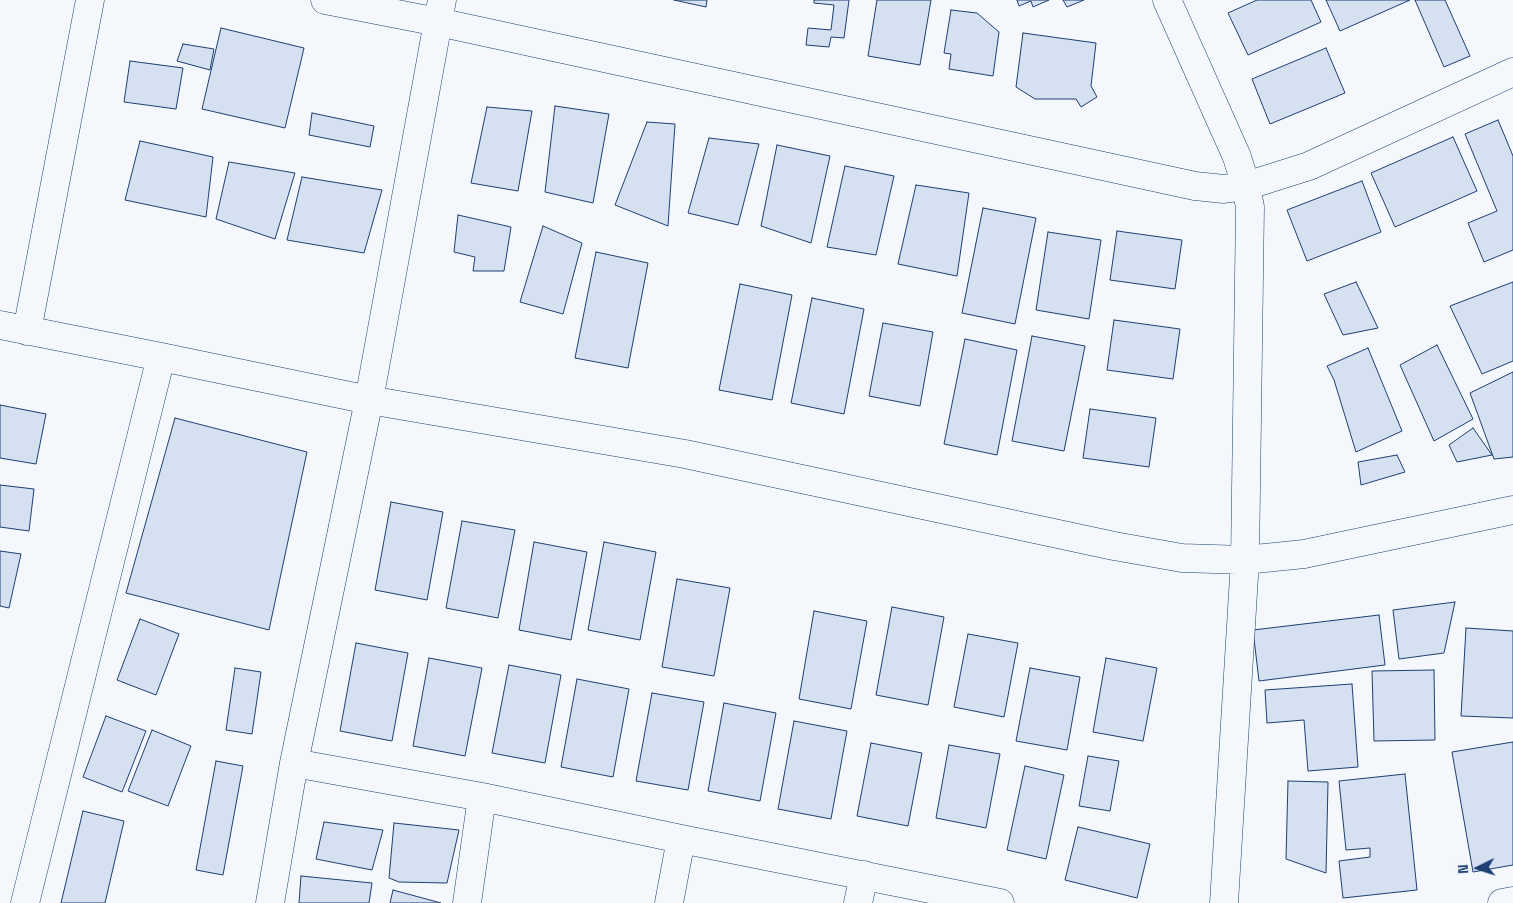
<!DOCTYPE html>
<html>
<head>
<meta charset="utf-8">
<style>
  body { margin:0 }
  #map { position:relative; width:1513px; height:903px; overflow:hidden; background:#f4f7fb; font-family:"Space Grotesk",sans-serif }
  canvas { display:block }
  .north { position:absolute; left:1453px; top:843px; width:50px; height:50px; -webkit-text-stroke:4px #f4f7fb; paint-order:stroke; rotate:266deg; font-size:14px; font-weight:700; line-height:20px; text-align:center; color:#1d3f73 }
  .north::after { content:''; display:block; margin:auto; width:18px; height:22px; background:#1d3f73; clip-path:polygon(50% 0,100% 100%,50% 72%,0 100%) }
</style>
</head>
<body>
<div id="map">
<canvas width="1513" height="903"></canvas>
<div class="north">N</div>
</div>
<script>
const ctx = document.querySelector('canvas').getContext('2d');
ctx.lineJoin = 'round';
function fillPath(path, color) {
  ctx.fillStyle = color;
  ctx.fill(path, 'evenodd');
}
function poly(rows) {
  const path = new Path2D();
  for (const r of rows) {
    path.moveTo(r[0], r[1]);
    for (let i = 2; i < r.length; i += 2) path.lineTo(r[i], r[i + 1]);
  }
  return path;
}
function strokePath(path, color, width, dash) {
  ctx.strokeStyle = color;
  ctx.lineWidth = width;
  ctx.lineCap = dash ? 'butt' : 'round';
  ctx.setLineDash(dash || []);
  ctx.stroke(path);
}
const building = poly([
  [674,0,707,0,706,7,674,0],
  [814,0,849,0,844,38,831,37,829,47,806,45,808,28,831,30,834,5,814,3,814,0],
  [877,0,931,0,920,65,868,56,877,0],
  [1017,0,1049,0,1033,7,1031,1,1019,6,1017,0],
  [1063,0,1084,0,1067,7,1063,0],
  [1257,0,1311,0,1321,22,1248,55,1228,13,1257,0],
  [1326,0,1410,0,1340,31,1326,0],
  [1415,0,1445,0,1470,56,1444,67,1415,0],
  [951,10,977,13,999,32,993,76,949,69,951,54,944,53,951,10],
  [221,28,304,48,285,128,202,109,221,28],
  [1023,33,1096,43,1091,86,1097,97,1081,107,1076,99,1035,99,1016,87,1023,33],
  [183,44,214,49,210,70,177,61,183,44],
  [1326,48,1345,93,1270,124,1252,79,1326,48],
  [130,61,183,68,176,109,124,102,130,61],
  [555,106,609,114,593,203,545,192,555,106],
  [487,107,532,111,518,191,471,183,487,107],
  [312,113,374,126,370,147,309,135,312,113],
  [1498,120,1513,156,1513,250,1484,262,1468,223,1497,211,1465,134,1498,120],
  [647,122,675,124,668,226,615,205,647,122],
  [1453,137,1477,191,1395,227,1371,173,1453,137],
  [709,138,759,144,738,225,688,213,709,138],
  [140,141,213,157,206,217,125,200,140,141],
  [777,145,830,156,811,243,761,226,777,145],
  [229,162,295,173,275,239,216,219,229,162],
  [845,166,894,176,876,255,827,247,845,166],
  [302,177,382,190,364,253,287,240,302,177],
  [1362,181,1381,232,1307,261,1287,210,1362,181],
  [916,185,969,193,957,276,898,264,916,185],
  [983,208,1036,218,1015,324,962,313,983,208],
  [458,215,511,227,504,271,473,271,475,257,454,252,458,215],
  [543,226,582,243,563,314,520,302,543,226],
  [1117,231,1182,240,1175,289,1110,280,1117,231],
  [1048,232,1101,240,1089,319,1036,310,1048,232],
  [596,252,648,263,628,368,575,358,596,252],
  [1356,282,1378,328,1343,335,1324,294,1356,282],
  [1513,282,1513,361,1482,374,1450,306,1513,282],
  [740,284,792,295,772,400,719,390,740,284],
  [812,298,864,309,844,414,791,403,812,298],
  [1114,320,1180,329,1173,379,1107,370,1114,320],
  [883,323,933,332,920,406,869,396,883,323],
  [1032,336,1085,346,1064,451,1012,441,1032,336],
  [965,339,1017,350,997,455,944,444,965,339],
  [1437,345,1473,419,1434,441,1400,365,1437,345],
  [1368,348,1402,431,1356,452,1334,380,1327,366,1368,348],
  [1513,372,1513,457,1494,459,1470,393,1513,372],
  [0,405,46,414,36,464,0,458,0,405],
  [1090,409,1156,418,1149,467,1083,458,1090,409],
  [175,418,307,452,269,630,126,593,175,418],
  [1473,428,1492,455,1457,462,1449,445,1473,428],
  [1397,455,1405,472,1361,485,1358,462,1397,455],
  [0,485,34,489,29,531,0,527,0,485],
  [391,502,443,512,427,600,375,590,391,502],
  [462,521,515,530,498,618,446,608,462,521],
  [534,542,587,552,571,640,519,630,534,542],
  [604,542,656,552,640,640,588,630,604,542],
  [0,551,21,554,9,608,0,606,0,551],
  [677,579,730,588,714,676,662,667,677,579],
  [1455,602,1444,653,1399,659,1393,610,1455,602],
  [892,607,944,617,928,705,876,695,892,607],
  [814,611,867,621,851,709,799,699,814,611],
  [1379,615,1385,665,1259,681,1253,630,1379,615],
  [140,619,179,634,156,695,117,680,140,619],
  [1466,628,1513,631,1513,718,1461,716,1466,628],
  [968,634,1018,643,1004,717,954,707,968,634],
  [356,643,408,653,392,741,340,731,356,643],
  [429,658,482,668,465,756,413,746,429,658],
  [1106,658,1157,668,1143,741,1093,732,1106,658],
  [509,665,561,675,545,763,492,753,509,665],
  [235,668,261,672,252,734,226,730,235,668],
  [1030,668,1080,677,1067,750,1016,741,1030,668],
  [1434,670,1435,740,1374,741,1372,671,1434,670],
  [577,679,629,689,613,777,561,767,577,679],
  [1352,684,1358,767,1308,771,1304,720,1267,723,1265,690,1352,684],
  [652,693,704,702,688,790,636,781,652,693],
  [724,703,776,713,760,801,708,791,724,703],
  [106,716,146,731,122,792,83,777,106,716],
  [794,721,847,731,831,819,778,809,794,721],
  [152,730,191,746,168,806,128,791,152,730],
  [1513,742,1513,865,1473,872,1452,752,1513,742],
  [871,743,922,753,908,826,857,816,871,743],
  [949,745,1000,754,986,828,936,818,949,745],
  [1088,756,1119,761,1110,811,1079,806,1088,756],
  [216,761,243,766,223,875,196,870,216,761],
  [1025,766,1064,775,1046,859,1007,850,1025,766],
  [1405,774,1417,890,1343,898,1339,861,1370,857,1370,848,1346,850,1339,781,1405,774],
  [1288,781,1328,782,1326,873,1286,859,1288,781],
  [83,811,124,821,105,903,61,903,83,811],
  [324,822,383,830,372,870,316,859,324,822],
  [394,823,459,830,447,883,399,882,389,878,394,823],
  [1078,827,1150,844,1137,898,1065,880,1078,827],
  [301,876,372,883,369,903,299,903,301,876],
  [393,890,441,903,390,903,393,890]
]);
const minor = poly([
  [325,0,438,22,1195,186,1224,189,1246,186,1309,166,1513,72],
  [1167,0,1237,157,1246,186,1250,207,1245,560,1224,903],
  [0,325,161,357,369,400,685,454,1114,546,1182,558,1245,560,1304,554,1513,510],
  [27,331,90,0],
  [294,763,482,797,681,839,1000,903],
  [25,903,161,357],
  [270,903,294,763,369,400,442,0],
  [467,903,482,797],
  [669,903,681,839],
  [858,903,864,875],
  [1502,903,1513,901]
]);
fillPath(building, '#d5e0f0');
strokePath(building, '#1d3f73', 1);
strokePath(minor, '#1d3f73', 29);
strokePath(minor, '#f4f7fb', 28);
</script>
</body>
</html>
